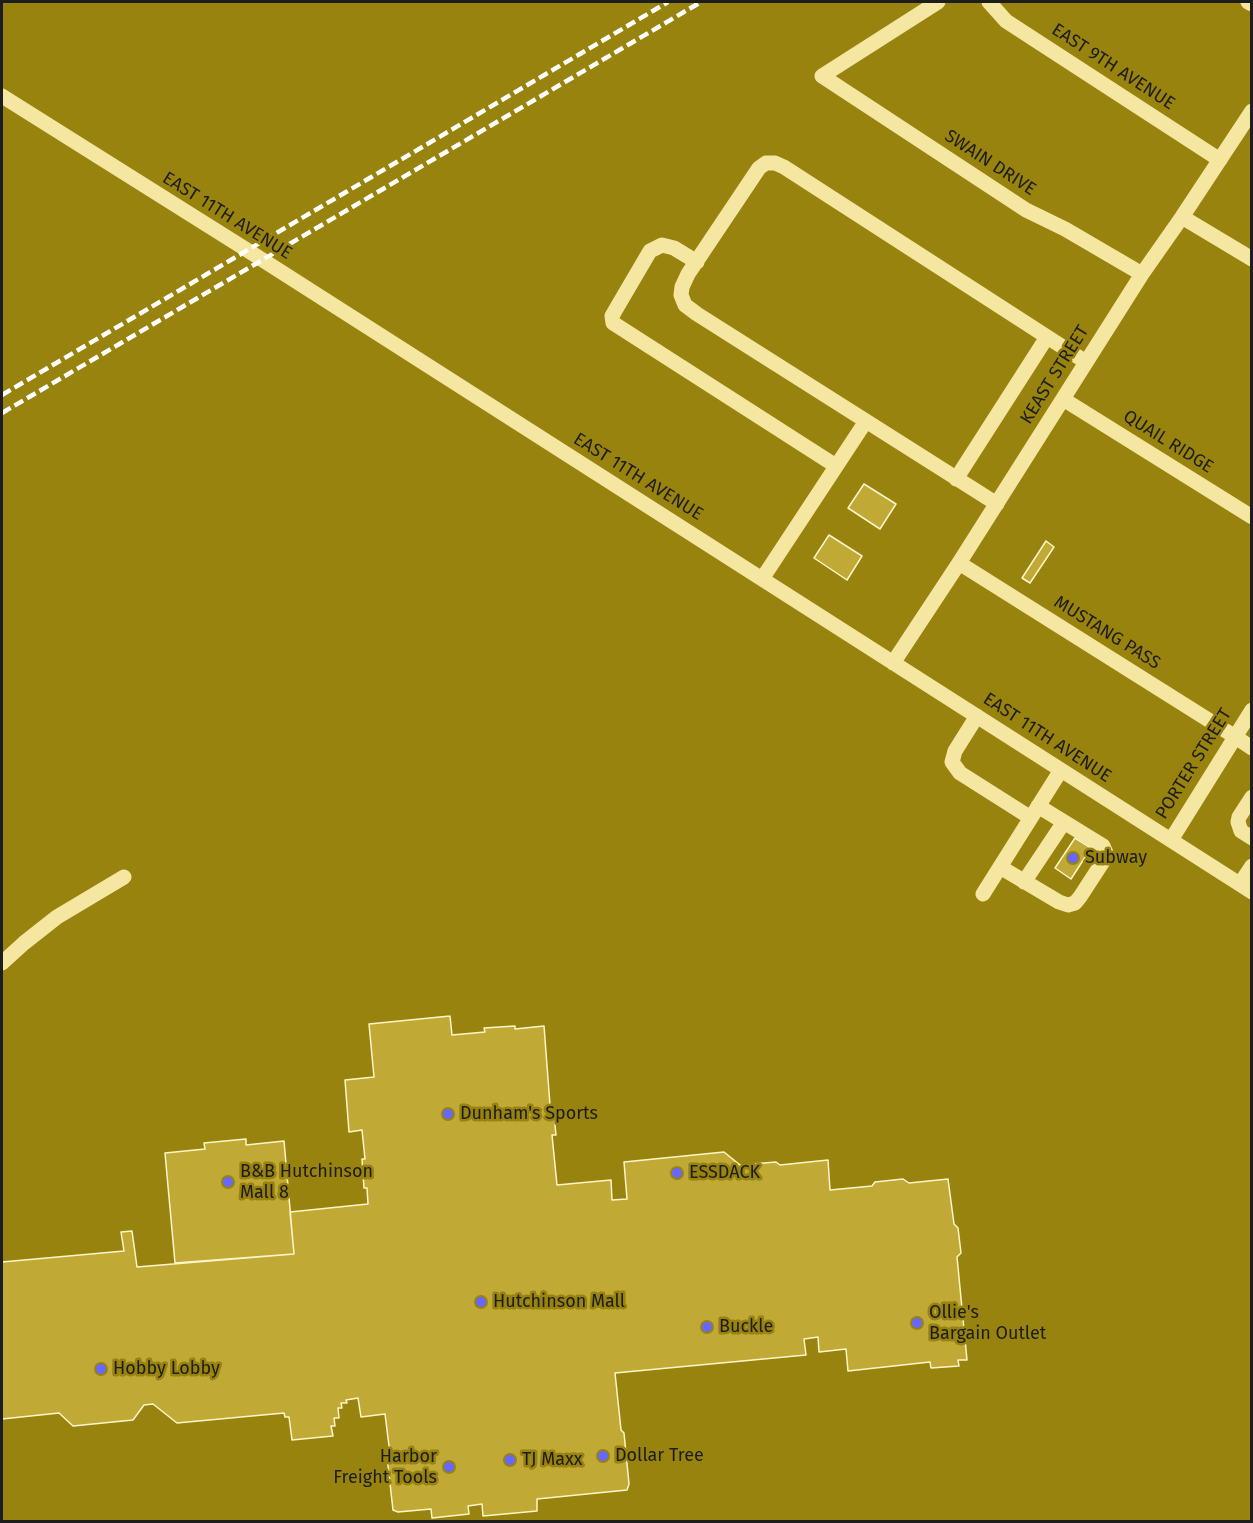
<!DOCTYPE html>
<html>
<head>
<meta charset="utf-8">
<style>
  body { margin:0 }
  #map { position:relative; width:1253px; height:1523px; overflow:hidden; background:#99830f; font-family:"Fira Sans",sans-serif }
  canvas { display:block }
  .frame { position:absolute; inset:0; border:3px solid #1d1d1d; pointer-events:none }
</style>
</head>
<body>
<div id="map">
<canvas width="1253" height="1523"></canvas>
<div class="frame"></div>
</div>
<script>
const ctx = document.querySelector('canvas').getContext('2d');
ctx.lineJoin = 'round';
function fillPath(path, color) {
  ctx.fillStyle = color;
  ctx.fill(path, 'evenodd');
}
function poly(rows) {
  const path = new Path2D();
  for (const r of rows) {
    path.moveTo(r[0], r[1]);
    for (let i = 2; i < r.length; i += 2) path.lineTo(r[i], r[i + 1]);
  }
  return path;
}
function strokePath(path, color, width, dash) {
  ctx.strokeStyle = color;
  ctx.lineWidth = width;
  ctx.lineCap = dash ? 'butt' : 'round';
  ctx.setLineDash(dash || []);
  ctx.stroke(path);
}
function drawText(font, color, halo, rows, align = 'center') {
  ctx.font = font + ' "Fira Sans",sans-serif';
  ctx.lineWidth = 5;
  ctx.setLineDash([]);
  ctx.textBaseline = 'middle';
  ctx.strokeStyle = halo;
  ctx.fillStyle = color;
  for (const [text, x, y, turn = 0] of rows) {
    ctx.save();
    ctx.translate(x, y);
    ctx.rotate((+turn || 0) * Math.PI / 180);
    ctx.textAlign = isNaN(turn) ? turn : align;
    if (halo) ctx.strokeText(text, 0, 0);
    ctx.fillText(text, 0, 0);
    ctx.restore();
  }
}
const building = poly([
  [864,484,896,504,880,529,848,508,864,484],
  [829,535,862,556,847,580,814,558,829,535],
  [1046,541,1054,547,1030,583,1022,578,1046,541],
  [1075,838,1091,848,1071,879,1055,868,1075,838],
  [450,1016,452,1035,485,1032,484,1028,515,1026,515,1029,544,1026,550,1105,553,1105,556,1135,552,1135,557,1185,611,1180,612,1200,627,1199,624,1162,724,1152,740,1165,776,1162,780,1165,828,1160,830,1190,872,1186,875,1182,903,1179,909,1183,948,1179,954,1224,958,1228,961,1253,957,1257,967,1360,958,1360,959,1366,931,1368,930,1362,848,1371,846,1349,819,1352,818,1337,804,1339,806,1355,615,1373,621,1430,624,1433,629,1484,627,1490,537,1499,537,1511,483,1516,482,1504,468,1506,469,1514,432,1518,431,1509,398,1512,393,1510,387,1457,390,1454,385,1414,361,1417,358,1398,346,1400,347,1403,341,1403,342,1408,338,1408,339,1418,334,1418,335,1426,331,1426,333,1436,292,1440,289,1417,285,1417,284,1413,177,1423,153,1404,144,1405,133,1420,73,1426,59,1413,2,1419,2,1262,124,1251,121,1232,132,1231,137,1267,294,1254,290,1212,368,1204,367,1188,364,1188,362,1159,365,1159,362,1130,349,1132,345,1080,374,1077,369,1024,450,1016],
  [246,1139,246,1145,284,1141,294,1254,175,1263,165,1153,205,1149,204,1143,246,1139]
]);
const minor = poly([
  [938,2,822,76,1026,210,1065,229,1142,274],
  [989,2,1006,21,1220,160],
  [1248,2,1252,4],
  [2,96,247,250,1252,892],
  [1182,217,1252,259],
  [697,262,674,248,662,245,650,251,616,309,612,316,613,323,836,466],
  [1063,399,1252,517],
  [956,479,1047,337],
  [997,504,697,314,685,305,681,295,682,287,688,274,759,168,766,163,775,163,784,167,1086,362],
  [959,563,1234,736,1252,748],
  [762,579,866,421],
  [893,663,959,563,1142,274,1182,217,1252,111],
  [977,716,955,751,952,762,960,773,1031,818],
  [1252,797,1239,817,1238,822,1241,831,1252,838],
  [1171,840,1252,710],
  [1000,867,1059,902,1068,905,1075,903,1080,897,1104,860,1106,853,1103,846,1038,806],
  [1024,882,1064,822],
  [1240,884,1252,866],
  [983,894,1061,770],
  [2,963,24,943,57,917,124,877]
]);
const rail = poly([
  [2,395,668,2],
  [2,413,701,2]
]);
const markers = [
  [1073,858,6,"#6567ff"],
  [448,1114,6,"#6567ff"],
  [677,1173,6,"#6567ff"],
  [228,1182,6,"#6567ff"],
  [481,1302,6,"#6567ff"],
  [917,1323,6,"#6567ff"],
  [707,1327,6,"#6567ff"],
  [101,1369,6,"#6567ff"],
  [603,1456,6,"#6567ff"],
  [510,1460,6,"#6567ff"],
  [449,1467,6,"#6567ff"]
];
const streetNames = [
  ["EAST 9TH AVENUE",1113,67,33],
  ["SWAIN DRIVE",990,163,33],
  ["EAST 11TH AVENUE",227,216,32],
  ["KEAST STREET",1055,375,-58],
  ["QUAIL RIDGE",1168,442,32],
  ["EAST 11TH AVENUE",638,477,32],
  ["MUSTANG PASS",1107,633,32],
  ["EAST 11TH AVENUE",1047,738,33],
  ["PORTER STREET",1194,764,-58]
];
const poiNames = [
  ["Subway",1085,858],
  ["Dunham's Sports",460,1114],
  ["B&B Hutchinson",240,1172],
  ["Mall 8",240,1193],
  ["ESSDACK",689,1173],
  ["Hutchinson Mall",493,1302],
  ["Ollie's",929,1313],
  ["Bargain Outlet",929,1334],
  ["Buckle",719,1327],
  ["Hobby Lobby",113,1369],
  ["Dollar Tree",615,1456],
  ["Harbor",437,1457,"right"],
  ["Freight Tools",437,1478,"right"],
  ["TJ Maxx",522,1460]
];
fillPath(building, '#c0a934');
strokePath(building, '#fef5ca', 1.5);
strokePath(minor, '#f5e6a1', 15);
strokePath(rail, '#fff', 4.5, [10, 4.5]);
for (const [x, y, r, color] of markers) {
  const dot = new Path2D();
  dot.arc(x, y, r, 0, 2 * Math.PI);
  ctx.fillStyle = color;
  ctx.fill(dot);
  strokePath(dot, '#99830f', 2);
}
drawText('18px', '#1d1d1d', '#99830f', streetNames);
drawText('18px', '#1d1d1d', '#99830f', poiNames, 'left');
</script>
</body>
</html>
